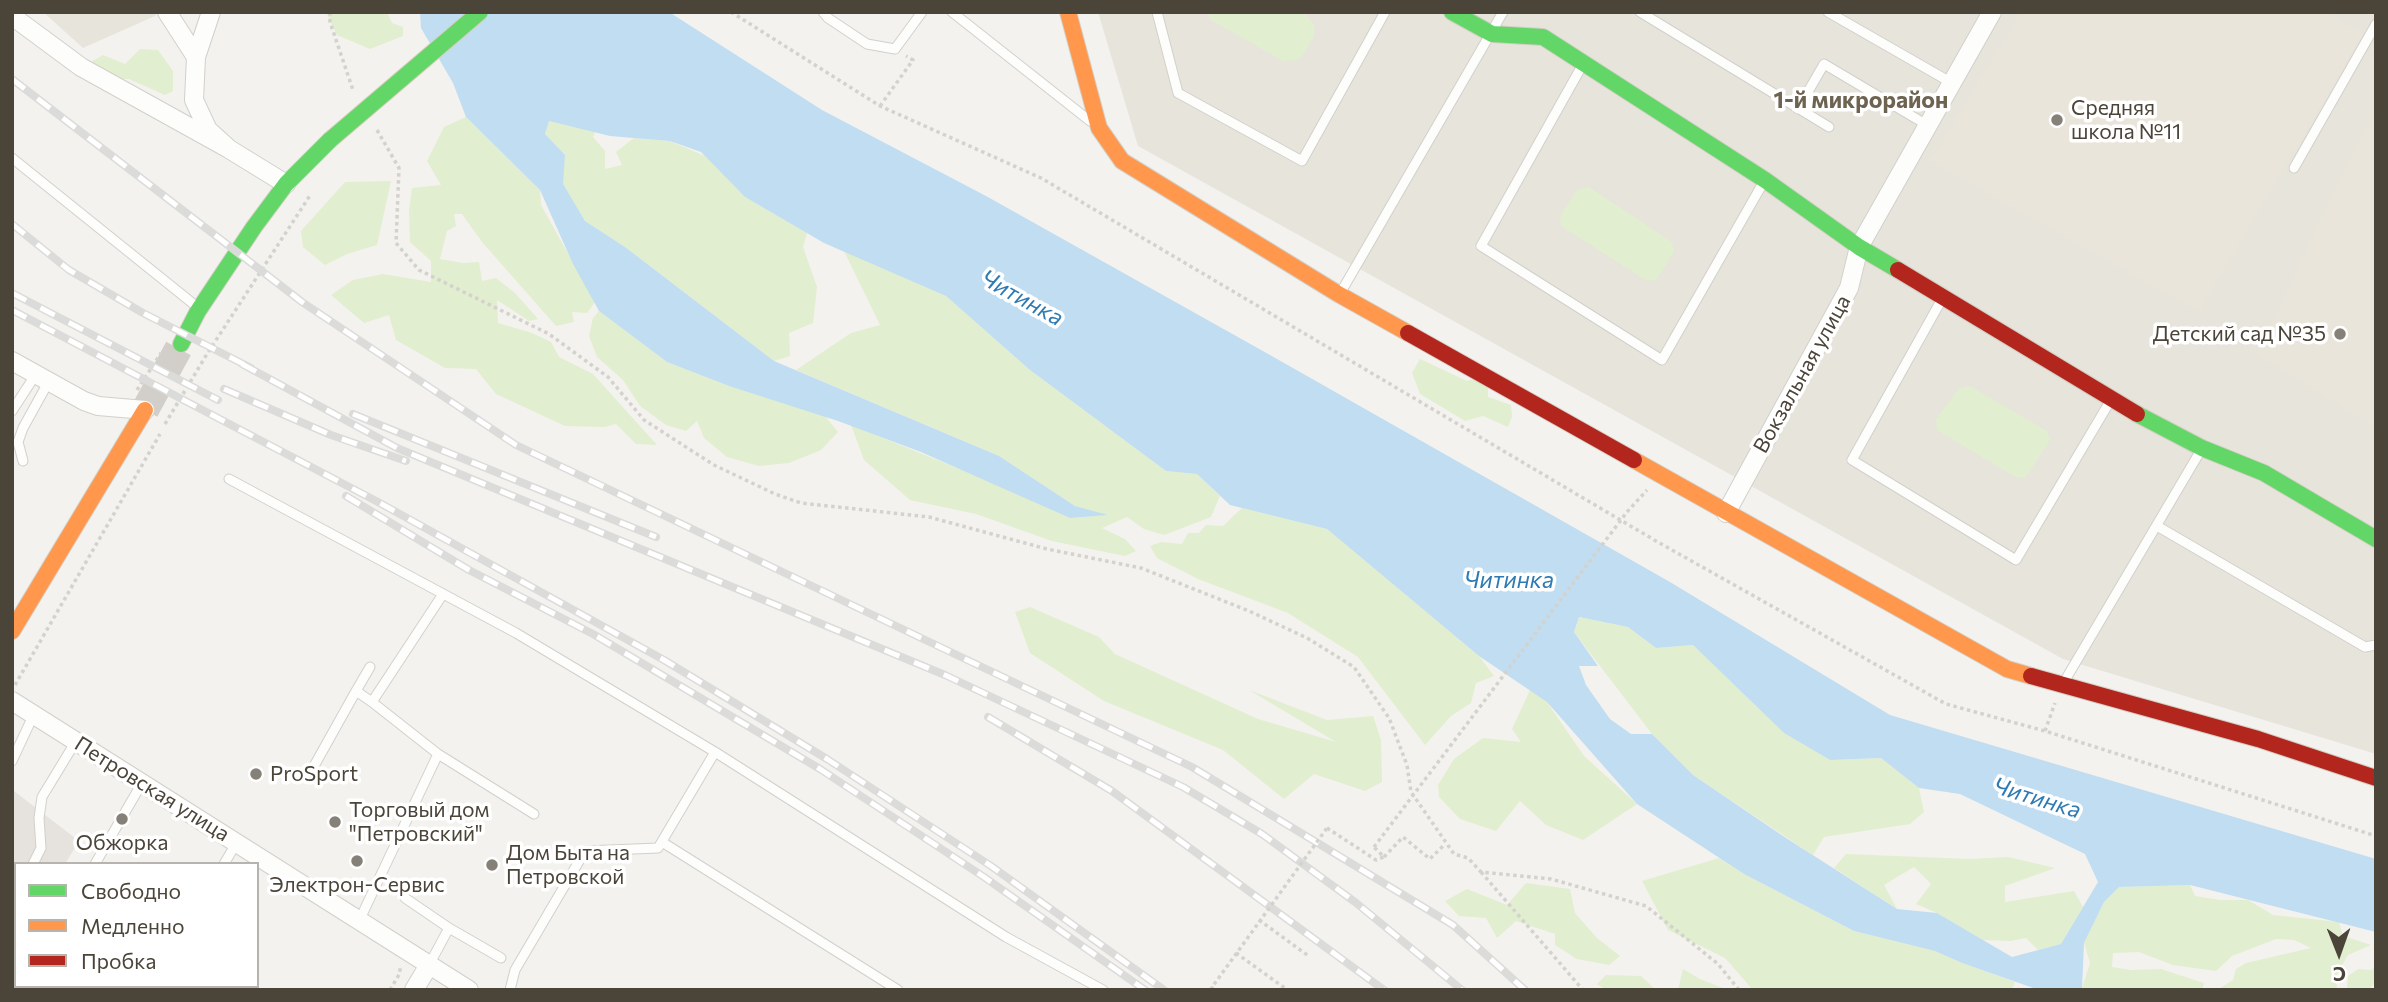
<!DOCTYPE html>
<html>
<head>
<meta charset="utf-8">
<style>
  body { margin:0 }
  #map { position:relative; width:2388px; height:1002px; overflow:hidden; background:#f4f2ee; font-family:Commissioner,sans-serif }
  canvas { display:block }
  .frame { position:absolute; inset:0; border:14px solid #4b4439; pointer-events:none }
  .legend { position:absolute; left:14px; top:862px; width:245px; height:126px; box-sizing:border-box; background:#fff; border:2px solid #b7b4b0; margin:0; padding:9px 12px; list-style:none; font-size:21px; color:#4b4439 }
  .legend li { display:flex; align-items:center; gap:14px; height:35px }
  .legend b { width:35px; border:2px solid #b7b4b0 }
  .north { position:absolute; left:2304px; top:918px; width:70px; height:70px; -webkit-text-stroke:5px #fff; paint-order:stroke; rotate:179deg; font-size:19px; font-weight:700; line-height:28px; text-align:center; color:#4b4439 }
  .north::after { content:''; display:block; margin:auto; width:24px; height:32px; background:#4b4439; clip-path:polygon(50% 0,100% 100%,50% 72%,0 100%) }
</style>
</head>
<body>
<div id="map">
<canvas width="2388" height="1002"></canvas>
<div class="frame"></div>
<ul class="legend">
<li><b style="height:9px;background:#63d668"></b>Свободно</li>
<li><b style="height:9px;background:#ff974d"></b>Медленно</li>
<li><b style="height:9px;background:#b3261e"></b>Пробка</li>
</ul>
<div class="north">С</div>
</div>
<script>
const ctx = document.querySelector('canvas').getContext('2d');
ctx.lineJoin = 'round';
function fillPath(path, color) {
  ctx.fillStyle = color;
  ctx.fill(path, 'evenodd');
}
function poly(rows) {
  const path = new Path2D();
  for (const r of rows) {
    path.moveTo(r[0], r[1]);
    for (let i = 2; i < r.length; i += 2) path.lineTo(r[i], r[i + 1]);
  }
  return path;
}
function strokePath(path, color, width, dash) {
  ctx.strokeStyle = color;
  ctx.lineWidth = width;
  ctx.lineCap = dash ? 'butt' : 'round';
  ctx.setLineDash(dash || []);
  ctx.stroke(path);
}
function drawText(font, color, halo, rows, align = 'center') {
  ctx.font = font + ' Commissioner,sans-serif';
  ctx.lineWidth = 7;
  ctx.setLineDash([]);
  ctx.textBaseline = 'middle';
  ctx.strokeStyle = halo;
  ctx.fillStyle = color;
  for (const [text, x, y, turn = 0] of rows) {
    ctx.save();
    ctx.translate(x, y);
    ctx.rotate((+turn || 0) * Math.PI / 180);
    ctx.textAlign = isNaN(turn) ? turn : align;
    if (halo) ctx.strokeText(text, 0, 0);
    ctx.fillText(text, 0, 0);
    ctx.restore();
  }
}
const residential = poly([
  [43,12,158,12,155,16,83,48],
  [1098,12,2376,12,2376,754,2063,659,1138,146]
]);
const industrial = poly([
  [14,791,79,841,65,864,16,864,16,948,12,954]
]);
const education = poly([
  [2021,12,2327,12,2363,34,2199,312,1930,161],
  [2376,106,2376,428,2256,354]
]);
const green = poly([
  [326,12,387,12,392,23,403,27,403,36,370,49,337,35],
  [1209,12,1304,12,1314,24,1314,37,1300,59,1283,61,1209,19],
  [140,49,158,50,173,71,173,91,165,95,129,79,118,79,91,72,91,62,103,55,125,64],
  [466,117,540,190,541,205,595,302,587,313,572,312,574,322,556,326,482,242,462,214,454,214,456,226,447,231,440,259,463,263,479,262,482,281,496,278,515,293,538,319,529,321,497,300,498,323,532,333,551,342,559,357,593,374,657,445,636,444,616,424,605,427,565,426,496,394,476,369,445,368,396,340,389,315,364,323,331,295,353,280,383,274,431,282,431,261,410,242,409,211,412,188,441,185,427,161,444,127],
  [549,121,595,132,593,137,605,151,605,169,622,165,616,152,634,138,670,141,705,156,745,197,807,233,803,247,817,287,813,323,789,333,790,356,774,361,625,247,585,221,562,184,565,155,545,134],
  [391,181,377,245,347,254,325,265,303,247,301,231,345,182],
  [1589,187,1672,242,1674,252,1656,280,1647,281,1561,226,1560,216,1577,190],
  [844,251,946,296,1030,370,1166,471,1197,474,1220,496,1211,517,1164,535,1144,529,1127,517,1102,528,1125,539,1136,551,1125,556,1052,541,976,514,910,500,864,460,851,425,984,479,1070,518,1106,515,1075,506,999,456,796,370,851,333,880,325],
  [599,311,667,362,729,386,825,416,838,432,821,450,789,463,759,466,727,457,704,438,697,421,686,431,666,425,640,406,623,380,597,357,589,336,593,318],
  [1420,359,1467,381,1475,378,1488,386,1488,397,1511,405,1512,417,1508,427,1483,416,1465,421,1420,394,1412,373],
  [1970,386,2047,431,2050,440,2026,477,2017,478,1937,430,1936,419,1959,388],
  [1242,508,1327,529,1479,656,1494,676,1476,683,1471,703,1451,716,1425,745,1358,657,1288,613,1198,579,1157,558,1150,546,1161,542,1182,544,1188,533,1199,533,1206,525,1223,526],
  [1030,607,1099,637,1115,654,1258,719,1336,742,1249,690,1327,720,1373,716,1381,740,1382,782,1365,791,1314,774,1284,799,1223,750,1104,701,1030,653,1015,612],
  [1579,617,1628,627,1656,648,1693,645,1784,733,1830,760,1881,758,1919,788,1924,812,1910,824,1824,837,1813,855,1693,775,1652,734,1574,632],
  [1530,690,1547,702,1584,756,1637,804,1583,840,1546,825,1520,801,1496,831,1460,819,1439,797,1438,785,1454,759,1483,738,1521,742,1512,729],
  [1846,854,1969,859,2008,857,2055,868,2005,886,2005,902,2074,891,2083,907,2061,944,2038,950,2026,938,2011,941,1983,940,1937,913,1916,904,1931,884,1914,867,1884,885,1897,909,1834,868],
  [1719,858,1744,874,1854,931,1935,951,1962,963,2015,982,2012,990,1753,990,1725,958,1668,930,1642,881],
  [1526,883,1570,889,1575,913,1597,938,1620,956,1609,965,1577,959,1555,945,1555,934,1516,921,1497,938,1486,918,1459,916,1445,901,1467,889,1507,905],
  [2190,885,2195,896,2220,900,2248,900,2273,915,2339,922,2343,936,2371,945,2348,955,2336,976,2337,990,2217,990,2233,980,2236,969,2246,963,2311,948,2294,940,2276,939,2232,956,2216,971,2173,965,2139,952,2113,953,2112,967,2131,970,2161,969,2204,983,2202,990,2082,988,2090,963,2084,943,2104,902,2119,887],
  [2376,965,2376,981,2369,990,2347,990,2348,976,2358,969,2372,970],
  [1683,969,1700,979,1728,990,1678,990],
  [1606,975,1641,976,1656,990,1606,990,1597,984]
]);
const water = poly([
  [420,12,669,12,822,110,986,196,1270,355,1670,582,1890,715,2376,859,2376,932,2190,885,2119,887,2104,902,2084,943,2082,988,2039,990,1962,963,1935,951,1854,931,1744,874,1637,804,1547,702,1479,656,1327,529,1230,505,1197,474,1166,471,1030,370,946,296,824,243,745,197,701,152,670,141,610,136,549,121,545,134,565,155,563,184,585,221,625,247,774,361,999,456,1075,506,1108,515,1070,518,921,452,838,421,729,386,667,362,599,311,573,264,540,190,466,117,453,83,421,28],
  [1579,617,1628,627,1656,648,1693,645,1784,733,1830,760,1881,758,1919,788,1960,794,2085,854,2098,882,2061,944,2012,957,1937,913,1897,909,1783,836,1693,775,1652,734,1631,734,1610,719,1586,685,1579,666,1598,666,1574,632]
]);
const primaryTunnel = poly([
  [145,410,181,344]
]);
const path = poly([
  [330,12,330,22,353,90],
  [731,12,880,106,1041,178,1656,541,1946,704,2045,731,2376,836],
  [880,106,913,60,906,56],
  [377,130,399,168,396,243,419,270,549,334,608,377,644,420,714,465,775,494,801,503,929,517,1047,549,1141,568,1249,611,1307,638,1354,667,1389,718,1407,765,1411,792,1454,854,1468,858,1481,872,1551,879,1646,906,1718,964,1739,990],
  [137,390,161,353],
  [165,424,207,354,311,194],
  [1627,512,1647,490],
  [15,685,160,434],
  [2045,731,2055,703],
  [1327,828,1376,860,1384,857,1374,847],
  [1384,857,1403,837,1430,859,1445,844],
  [1481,872,1583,990],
  [1259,920,1310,957],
  [1236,953,1286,989],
  [154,986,160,990],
  [1211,987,1214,990],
  [390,990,400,973,400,967]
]);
const lane = poly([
  [823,12,828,18,867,44,895,49,922,12],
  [952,12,1090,121],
  [1157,12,1178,93,1302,161,1385,12],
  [1640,12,1829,127],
  [1828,12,1952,83],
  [1583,64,1481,246,1662,360,1763,183],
  [1798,109,1824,64,1927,125],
  [12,158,196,306],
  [2294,168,2376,24],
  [1341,292,1503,12],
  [1942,299,1852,460,2016,560,2109,403],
  [12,411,36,374],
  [23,461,18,442,23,428,49,381],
  [229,479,516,633,715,752],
  [2157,526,2365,647,2376,645],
  [2064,682,2201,450],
  [356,691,370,667],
  [438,754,372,702,443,594],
  [12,761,34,714],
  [309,775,356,691,372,702],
  [662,842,898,990],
  [33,864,41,848,39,818,42,797,76,741],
  [95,864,142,783],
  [224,864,237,842],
  [405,898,449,928],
  [12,904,16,897],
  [360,919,438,754,534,814],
  [429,965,449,928,501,958],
  [510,990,515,970,585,851,658,848,715,752,1006,937,1103,990]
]);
const street = poly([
  [167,12,196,57],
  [211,12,196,57,194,100,208,130,229,149,286,184],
  [12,16,81,67,229,149],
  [12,361,84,401,98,406,145,410],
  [1726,513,1849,288,1859,247,1992,12],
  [12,701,469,990],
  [414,990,429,965]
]);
const fast = poly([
  [1452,12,1492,34,1543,37,1765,180,1859,247,1898,270],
  [181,344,198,311,254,227,286,184,330,140],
  [2137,414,2202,448,2264,473,2376,539]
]);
const slow = poly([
  [1068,12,1099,128,1122,161,1340,295,1408,333],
  [1634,460,2007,669,2031,676],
  [12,631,145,410]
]);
const jam = poly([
  [1898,270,2137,414],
  [1408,333,1634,460],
  [2031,676,2258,739,2376,778]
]);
const rail = poly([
  [12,79,302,302,516,445,1192,767,1453,925,1525,990],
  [12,224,69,270,143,313,251,368],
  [12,293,218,400],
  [12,310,378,502,664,660,827,759,991,866,1164,990],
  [242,364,397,448,945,675,1183,787,1262,834,1355,902,1462,990],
  [224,389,331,435,406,461],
  [353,414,656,537],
  [346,496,469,570,593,634,820,769,984,877,1145,990],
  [988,717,1112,791,1384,990]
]);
const pathBridge = poly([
  [1374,847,1627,512],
  [1210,990,1327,828]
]);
const fastBridge = poly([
  [330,140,480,12]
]);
const markers = [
  [2057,120,7,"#868178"],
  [2340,334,7,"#868178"],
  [256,774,7,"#868178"],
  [122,819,7,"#868178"],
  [335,822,7,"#868178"],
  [357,861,7,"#868178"],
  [492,865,7,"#868178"]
];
const poiNames = [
  ["Средняя",2071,108],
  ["школа №11",2071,132],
  ["Детский сад №35",2326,334,"right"],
  ["ProSport",270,774],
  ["Торговый дом",349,810],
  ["\"Петровский\"",349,834],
  ["Обжорка",122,843,"center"],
  ["Дом Быта на",506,853],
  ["Петровской",506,877],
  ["Электрон-Сервис",357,885,"center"]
];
const streetNames = [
  ["Вокзальная улица",1802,374,-61],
  ["Петровская улица",152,789,32]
];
const neighbourhoodNames = [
  ["1-й микрорайон",1861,100]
];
const waterNames = [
  ["Читинка",1022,298,29],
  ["Читинка",1509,580],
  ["Читинка",2037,798,17]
];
fillPath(residential, '#e7e4dc');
fillPath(industrial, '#e6e2de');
fillPath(education, '#eae5da');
fillPath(green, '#e1eecf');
fillPath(water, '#c0ddf1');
strokePath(primaryTunnel, '#d2cfca', 28, [28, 14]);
strokePath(lane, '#d2d0cb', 11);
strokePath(street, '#d2d0cb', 20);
strokePath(fast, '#d3cfc5', 18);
strokePath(slow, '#d3cfc5', 18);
strokePath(jam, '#d3cfc5', 18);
strokePath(path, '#d3d2cc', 3.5, [3.5, 3.5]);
strokePath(lane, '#fdfdfc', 9);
strokePath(street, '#fdfdfc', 18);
strokePath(fast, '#63d668', 16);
strokePath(slow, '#ff974d', 16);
strokePath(jam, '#b3261e', 16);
strokePath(rail, '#dbdbda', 8);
strokePath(rail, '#fff', 5, [16]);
strokePath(fastBridge, '#d6cebb', 18, []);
strokePath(pathBridge, '#d3d2cc', 3.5, [3.5, 3.5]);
strokePath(fastBridge, '#63d668', 16);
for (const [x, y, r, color] of markers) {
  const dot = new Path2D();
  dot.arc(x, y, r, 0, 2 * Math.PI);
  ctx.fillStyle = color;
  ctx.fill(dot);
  strokePath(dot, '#fff', 2.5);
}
drawText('21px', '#4b4439', '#fff', poiNames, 'left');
drawText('21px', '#4b4439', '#fff', streetNames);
drawText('bold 23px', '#6e6250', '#fff', neighbourhoodNames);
drawText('italic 23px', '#2e7ab2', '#fff', waterNames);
</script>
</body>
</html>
